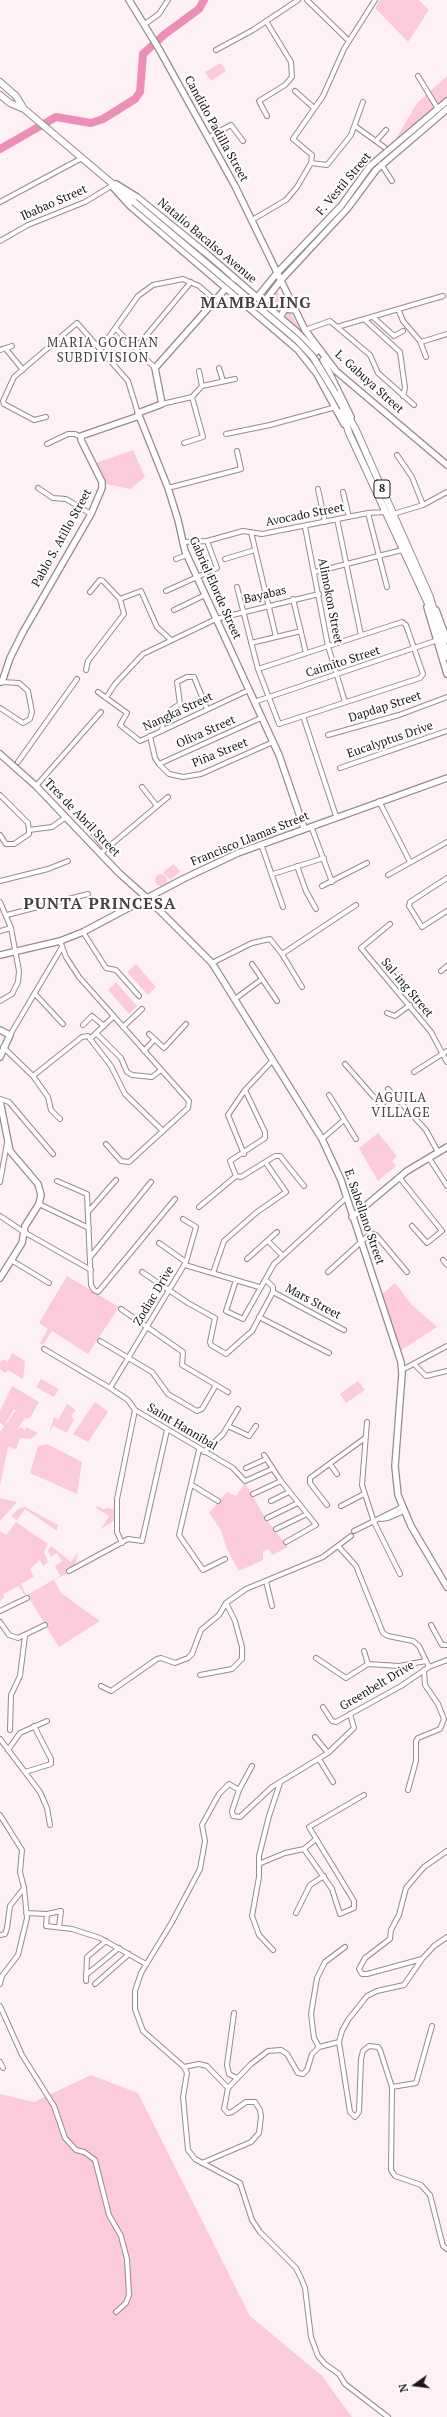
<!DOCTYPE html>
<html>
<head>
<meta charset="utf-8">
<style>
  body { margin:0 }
  #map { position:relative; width:447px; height:2417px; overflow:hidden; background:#fdf1f6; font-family:"PT Serif",serif }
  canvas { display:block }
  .north { position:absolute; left:395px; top:2365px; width:40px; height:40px; -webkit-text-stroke:3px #fff; paint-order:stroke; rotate:256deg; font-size:11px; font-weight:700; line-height:16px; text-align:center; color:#1b1618 }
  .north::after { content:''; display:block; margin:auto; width:14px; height:18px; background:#1b1618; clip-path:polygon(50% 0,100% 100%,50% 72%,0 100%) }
</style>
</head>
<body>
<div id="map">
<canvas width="447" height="2417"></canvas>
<div class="north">N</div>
</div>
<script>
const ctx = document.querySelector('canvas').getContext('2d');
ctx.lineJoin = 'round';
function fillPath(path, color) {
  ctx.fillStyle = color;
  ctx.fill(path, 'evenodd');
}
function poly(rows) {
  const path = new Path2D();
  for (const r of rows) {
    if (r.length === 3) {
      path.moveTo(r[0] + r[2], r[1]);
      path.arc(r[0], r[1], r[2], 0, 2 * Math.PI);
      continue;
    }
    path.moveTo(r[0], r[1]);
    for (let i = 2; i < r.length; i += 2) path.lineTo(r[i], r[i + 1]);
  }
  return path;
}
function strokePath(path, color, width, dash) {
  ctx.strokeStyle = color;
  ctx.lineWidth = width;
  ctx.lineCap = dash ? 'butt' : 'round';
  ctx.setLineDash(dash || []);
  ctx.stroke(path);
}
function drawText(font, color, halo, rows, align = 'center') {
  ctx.font = font + ' "PT Serif",serif';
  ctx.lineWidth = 4;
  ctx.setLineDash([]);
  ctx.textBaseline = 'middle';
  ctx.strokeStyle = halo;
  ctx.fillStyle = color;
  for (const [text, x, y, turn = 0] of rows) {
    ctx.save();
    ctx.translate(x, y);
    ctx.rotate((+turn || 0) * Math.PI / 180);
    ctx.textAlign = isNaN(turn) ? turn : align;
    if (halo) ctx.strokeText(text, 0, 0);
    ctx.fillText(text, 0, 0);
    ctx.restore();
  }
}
const green = poly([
  [380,0,419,0,429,10,408,42,375,8],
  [221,63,226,71,211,81,205,72],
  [447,76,447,97,394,142,417,103],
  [278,292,305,337,273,310,271,296],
  [133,450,145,477,130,489,106,484,96,463],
  [174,864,180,872,170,880,163,872],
  [161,880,6],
  [136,964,156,987,148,995,127,972],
  [116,982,137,1006,129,1014,108,990],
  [378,1133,397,1156,392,1161,396,1166,378,1181,359,1148],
  [67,1276,119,1307,88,1354,52,1331,43,1345,40,1343,48,1329,39,1323],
  [395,1283,412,1305,437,1327,400,1351,381,1295],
  [12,1353,25,1361,23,1379,8,1370,5,1373,0,1369,0,1362,3,1359,8,1362],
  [41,1379,59,1389,54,1397,36,1387],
  [358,1381,365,1390,346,1403,340,1394],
  [12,1386,39,1402,30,1418,24,1419,17,1430,20,1427,25,1430,26,1427,38,1433,31,1439,20,1438,16,1449,8,1447,0,1486,0,1432,16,1410,14,1409,4,1426,0,1423,0,1411],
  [95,1402,108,1412,88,1442,73,1434],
  [67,1404,76,1410,71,1416,74,1419,67,1433,53,1426,49,1433,54,1417,58,1420],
  [47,1444,82,1462,77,1494,30,1473,38,1446],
  [245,1483,266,1519,288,1547,272,1555,269,1549,263,1551,263,1560,239,1571,226,1547,221,1530,209,1513,227,1492,236,1496],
  [0,1498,17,1502,0,1521],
  [98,1506,104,1510,106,1508,116,1509,117,1519,101,1529,109,1516,96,1508],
  [25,1507,58,1525,57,1531,25,1509,17,1520,11,1516,18,1509],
  [16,1522,48,1544,44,1552,48,1562,43,1566,40,1560,30,1569,34,1577,21,1584,26,1594,24,1595,19,1586,3,1594,4,1597,0,1601,0,1531,6,1535],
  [51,1546,71,1562,78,1552,75,1565,66,1568,68,1573,54,1580,61,1593,100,1621,59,1647,27,1595,60,1576,55,1566,62,1561,57,1553,51,1557,48,1551],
  [382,1678,386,1685,372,1693,368,1686],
  [91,2075,138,2093,250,2316,322,2376,352,2417,0,2417,0,2094,34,2102]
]);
const river = poly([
  [0,149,56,117,91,123,103,119,135,99,140,92,143,54,165,34,199,9,204,0]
]);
const street = poly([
  [307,0,349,41],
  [266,21,291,62,292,77,285,85,259,101,267,116],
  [145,24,159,14,168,0],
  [216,50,253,30,298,0],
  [418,76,438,109],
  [295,91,314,108],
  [355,126,384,147],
  [209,137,231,125,243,141],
  [376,141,386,130],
  [311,163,327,165,351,135,363,102],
  [381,164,392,181],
  [0,202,82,158],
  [252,220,286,200,297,187,311,163,312,155,293,139,323,96,344,49,375,0],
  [0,241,28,225,85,202,113,185],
  [398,309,403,321,420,341,426,357],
  [373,317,394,336,403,331],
  [364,319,400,352,405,388,403,396],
  [337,327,443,296],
  [116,329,155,368],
  [305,330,330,321,370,355,378,373,414,405],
  [421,342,447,334],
  [136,348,191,282],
  [6,349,23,370],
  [0,350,12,346],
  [99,351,138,296,153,285,183,279,199,286,215,300],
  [219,368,223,381],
  [199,371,202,386],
  [162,404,192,397,202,386,235,379],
  [46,417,34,420,4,404,3,401,14,377,77,323,128,381,138,413],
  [226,434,270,425,336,407],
  [184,443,203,437,192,397],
  [47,444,68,434,75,434,81,437],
  [397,455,412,477,423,505],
  [38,488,53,498,66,499,91,514],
  [168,488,241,469,237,451],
  [318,489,325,522],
  [343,492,349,517],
  [368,513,387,587],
  [393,514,423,505,447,492],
  [337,519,361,635],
  [305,527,328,646,345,702],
  [251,532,276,637],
  [182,542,207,541,243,531,262,534,368,513,385,512],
  [176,559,187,555],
  [225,559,255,550],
  [315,572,402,550],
  [237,587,258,669,279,724,420,678,423,674,406,625,402,622,258,669],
  [166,591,217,568,207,541],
  [120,599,141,591,157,627,171,640],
  [293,599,306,653],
  [174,610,205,595],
  [251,643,301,631],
  [86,670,88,661,124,614,120,599,103,581,100,580,90,592],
  [98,692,127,713,120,725,140,741,249,690],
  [106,698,115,684,143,654,216,619,319,594],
  [254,702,438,640],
  [0,708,23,723,30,719,32,712,28,691,19,683,2,682],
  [303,716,336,816],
  [162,731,163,723,172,709,180,704,177,682,187,677,194,677,207,709],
  [328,735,399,715,447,697],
  [150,736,155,758,159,764,169,774,183,777,201,774,273,742],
  [18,762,77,679],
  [159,764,261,718],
  [340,768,447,731],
  [36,786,101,712],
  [142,787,157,806],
  [0,795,28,823,29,830,29,834,14,844,6,844,0,835],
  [379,801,410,862],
  [311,826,332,882],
  [29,830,52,827,66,817],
  [93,833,106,849],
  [261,844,283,907],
  [100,854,168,797],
  [297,866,306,891,316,909],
  [273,874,324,858],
  [388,875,447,842],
  [447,878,410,902,409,906,422,927,447,911],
  [0,881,48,869,68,861],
  [322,886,367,863],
  [0,902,11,928,19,971,18,982,12,994,0,1001],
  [7,915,88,894],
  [390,924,361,948,431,1032,447,1062],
  [0,931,11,928],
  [83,932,106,968,116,970,139,996],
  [60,941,66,957,79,977,189,1101,188,1108,129,1162,121,1161,106,1144],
  [282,954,356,905],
  [212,963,252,943,270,939,282,954,302,987],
  [252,964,277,1001],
  [441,971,447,966],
  [35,994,63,1024],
  [235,999,262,979],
  [387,1013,395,1016,410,1005],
  [83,1025,92,1016,104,1026],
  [123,1027,142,1009],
  [96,1033,121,1058,127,1072,132,1075,152,1077,161,1070],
  [149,1034,164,1048,186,1024],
  [10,1035,62,947],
  [90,1039,114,1016],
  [3,1047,33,1076,48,1097,51,1110,60,1119],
  [144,1051,154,1040],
  [345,1064,387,1112],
  [414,1072,447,1051],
  [33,1076,82,1037,88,1036,111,1066,125,1094,163,1131],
  [388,1089,426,1130,438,1152],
  [329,1095,356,1139],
  [0,1099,9,1102,53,1154],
  [381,1105,393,1094],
  [322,1139,344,1120],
  [244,1154,228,1115,245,1090,272,1061],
  [429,1158,447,1186],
  [236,1176,230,1161,265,1138,265,1132,245,1090],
  [236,1176,241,1177,275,1156,280,1156,304,1186],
  [399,1177,442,1231,427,1243,412,1226],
  [57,1181,87,1194,91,1285,94,1290,98,1292,175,1199],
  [0,1182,7,1143],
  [39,1204,89,1228],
  [199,1207,236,1176],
  [88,1212,116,1180],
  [0,1216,24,1232,91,1270],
  [268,1241,282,1255],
  [159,1243,186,1262],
  [91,1256,151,1182],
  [247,1259,277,1232],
  [11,1260,49,1283],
  [443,1260,447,1265],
  [185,1265,259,1287],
  [142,1272,188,1303,215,1318,210,1342,211,1345,226,1354,252,1331,273,1292,273,1287,266,1280],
  [328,1272,371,1233,376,1235,407,1272],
  [213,1273,224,1241,257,1212,286,1192,266,1163],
  [236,1280,226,1311,243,1319,274,1264,346,1198],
  [273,1292,344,1330],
  [121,1309,183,1352,182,1365,228,1392],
  [259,1317,329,1353],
  [100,1341,152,1372,168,1394,197,1411,202,1409,216,1385],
  [44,1349,110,1388,128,1400,135,1410,233,1468,245,1481,272,1469],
  [414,1364,426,1376,447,1371],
  [402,1370,447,1346],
  [110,1388,186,1262,196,1227,183,1219],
  [367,1422,362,1485,374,1522,400,1574],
  [228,1426,249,1436,256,1426],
  [199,1450,179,1535,203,1570,225,1559],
  [204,1452,223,1434,238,1409],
  [264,1455,281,1481,316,1525,286,1542],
  [330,1464,337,1474],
  [246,1468,266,1459],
  [192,1485,218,1501],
  [253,1494,281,1481],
  [271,1501,289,1492],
  [327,1505,310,1483,310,1478,365,1438],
  [341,1506,364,1494],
  [267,1518,298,1503],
  [381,1519,388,1518,404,1511],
  [276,1529,307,1514],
  [354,1531,402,1507],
  [122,1543,117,1532,117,1499,135,1410],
  [338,1546,356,1566,383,1633,388,1636,413,1641,419,1646,429,1667],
  [69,1571,128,1539,142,1541,167,1430],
  [266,1581,272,1606],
  [0,1611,27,1598],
  [0,1622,9,1635,18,1638,45,1625],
  [431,1625,442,1645,447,1645],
  [364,1651,368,1664],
  [316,1658,346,1678,368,1664,399,1666,426,1661],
  [200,1675,232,1669,242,1659,242,1647,235,1621,226,1603],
  [101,1686,111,1691,114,1689,157,1659,161,1658,175,1663,188,1658,192,1654,201,1630,219,1615,226,1603,246,1589,323,1557,351,1536],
  [323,1707,332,1721,336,1722,401,1686,429,1667,447,1660],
  [350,1714,354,1728,328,1753,272,1787,240,1817,233,1816,232,1811,239,1790,229,1784,219,1794,202,1825,205,1841,200,1869,172,1922,141,1973,135,1991,135,2009,143,2031,184,2067,187,2073,183,2097,188,2150,195,2159,240,2183,252,2220,260,2232,296,2268,301,2278,305,2288,311,2337,318,2356,325,2364,339,2374,345,2384,388,2417],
  [10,1730,11,1695,20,1676,25,1636],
  [315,1737,328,1753],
  [0,1739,40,1792,47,1808,50,1825],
  [8,1750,20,1733,47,1721],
  [319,1759,333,1782],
  [25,1772,51,1764,51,1759,34,1726],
  [239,1790,252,1766],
  [408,1790,416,1761,416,1741,418,1738,440,1729,444,1719,438,1704,425,1685,424,1670],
  [0,1815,22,1850,20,1872,24,1888,27,1918,18,1955,2,1976,0,1984],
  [304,1849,332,1889,340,1914,354,1908,354,1901,309,1827,364,1795],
  [261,1863,285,1853,304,1849,316,1839],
  [26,1913,47,1914,61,1911,59,1927],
  [296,1913,310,1885,324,1876],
  [47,1914,46,1926,72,1929,100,1938,146,1964],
  [0,1935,5,1934,7,1928,10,1906,24,1888],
  [447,1937,434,1946,422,1959,404,1985,377,1991,367,1996,348,2020,342,2031,339,2042,350,2112,355,2117,359,2112,361,2059,363,2051,369,2046,378,2047,380,2050,392,2087,391,2170,395,2176,421,2185,430,2195,443,2246,447,2249],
  [273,1950,259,1935,252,1916,259,1877,259,1856,269,1816,280,1783],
  [422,1959,367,1974,362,1974,359,1969,365,1958,390,1939,391,1930,399,1915,406,1888,424,1867,447,1851],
  [86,1975,119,1948],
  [86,1981,87,1957,106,1941],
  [95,1984,129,1954],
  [0,2006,22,2055,54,2106,65,2138,76,2150,84,2152,95,2160,109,2215,121,2236,127,2259,129,2295,126,2303,116,2312],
  [234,2013,227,2065,229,2074,237,2078],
  [319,2047,314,2038,311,2014,317,1978,325,1962,345,1947],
  [0,2062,3,2068],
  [184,2067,199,2064,207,2066,228,2088],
  [392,2087,416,2083,432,2026],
  [202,2163,251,2142,259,2133,261,2117,260,2110,255,2102,246,2102,232,2112,228,2113,224,2109,228,2088,251,2064,268,2051,281,2050,287,2054,298,2073,303,2074,307,2070,312,2054,319,2047,339,2042]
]);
const secondary = poly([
  [129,0,159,49,235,186,305,330,336,371,447,465],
  [116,184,137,197,207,254,297,332,316,352],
  [112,186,130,206,298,350,317,374,344,424],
  [235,278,155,368,162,404,138,413,168,488,178,520,185,551,279,755,304,828],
  [255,300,277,273,341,206,370,166,447,101],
  [262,305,281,280,347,209,376,170,447,109],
  [279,319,285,309,295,310],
  [323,360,351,417],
  [427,607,447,674],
  [436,610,447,640],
  [0,682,2,682,10,658,23,632,91,514,102,488,102,482,81,440,81,436,139,416],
  [0,754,36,786,119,873,147,898,212,963,322,1139,341,1180,401,1362,402,1374,395,1466,398,1495,411,1526,447,1587],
  [0,955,60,941,83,932,183,879,238,853,447,778],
  [0,1030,10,1035,0,1057],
  [0,1101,10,1151,38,1184,41,1195,39,1204,25,1226,22,1243,0,1278],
  [352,1217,407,1171,447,1147]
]);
const primary = poly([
  [0,82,16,96,24,109],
  [0,95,10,103,24,109,134,202],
  [335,393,356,430,430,597,447,657],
  [342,411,349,433,431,610]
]);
const primaryBridge = poly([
  [134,202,297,340,313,357,335,393]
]);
const shields = [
  [382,489,16]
];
const shieldNames = [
  ["8",382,489]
];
const streetNames = [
  ["Candido Padilla Street",216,129,61],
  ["F. Vestil Street",344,184,-50],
  ["Ibabao Street",54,203,-24],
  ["Natalio Bacalso Avenue",207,241,40],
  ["L. Gabuya Street",369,382,42],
  ["Avocado Street",305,515,-11],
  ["Pablo S. Atillo Street",62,538,-61],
  ["Gabriel Elorde Street",215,588,66],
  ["Bayabas",265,595,-13],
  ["Alimokon Street",330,601,79],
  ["Caimito Street",343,662,-18],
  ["Dapdap Street",385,707,-18],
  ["Nangka Street",178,712,-25],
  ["Oliva Street",206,732,-24],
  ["Eucalyptus Drive",390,740,-19],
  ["Piña Street",220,753,-22],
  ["Tres de Abril Street",82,818,46],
  ["Francisco Llamas Street",250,839,-22],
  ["Sal-ing Street",407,988,50],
  ["E. Sabellano Street",364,1217,71],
  ["Zodiac Drive",154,1296,-59],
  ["Mars Street",313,1302,28],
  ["Saint Hannibal",182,1427,31],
  ["Greenbelt Drive",377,1686,-31]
];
const neighbourhoodNames = [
  ["MARIA GOCHAN",103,343],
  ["SUBDIVISION",103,358],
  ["AGUILA",401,1098],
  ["VILLAGE",401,1113]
];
const districtNames = [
  ["MAMBALING",256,303],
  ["PUNTA PRINCESA",100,904]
];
fillPath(green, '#fbcadd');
strokePath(river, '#ec8eb7', 8);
strokePath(street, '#978a8f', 6);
strokePath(secondary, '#978a8f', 8);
strokePath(primary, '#978a8f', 8);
strokePath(street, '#fff', 4);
strokePath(secondary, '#fff', 5.5);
strokePath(primary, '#fff', 6);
strokePath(primaryBridge, '#978a8f', 8, []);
strokePath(primaryBridge, '#fff', 6);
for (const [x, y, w] of shields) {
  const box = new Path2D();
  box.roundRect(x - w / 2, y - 9, w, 18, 3);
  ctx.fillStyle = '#fff';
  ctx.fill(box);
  strokePath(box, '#1b1618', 1);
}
drawText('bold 11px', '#1b1618', null, shieldNames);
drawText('12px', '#1b1618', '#fff', streetNames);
ctx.letterSpacing = '1px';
drawText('13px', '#483d41', '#fff', neighbourhoodNames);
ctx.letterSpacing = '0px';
ctx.letterSpacing = '1px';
drawText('bold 16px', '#483d41', '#fff', districtNames);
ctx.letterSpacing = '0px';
</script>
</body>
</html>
